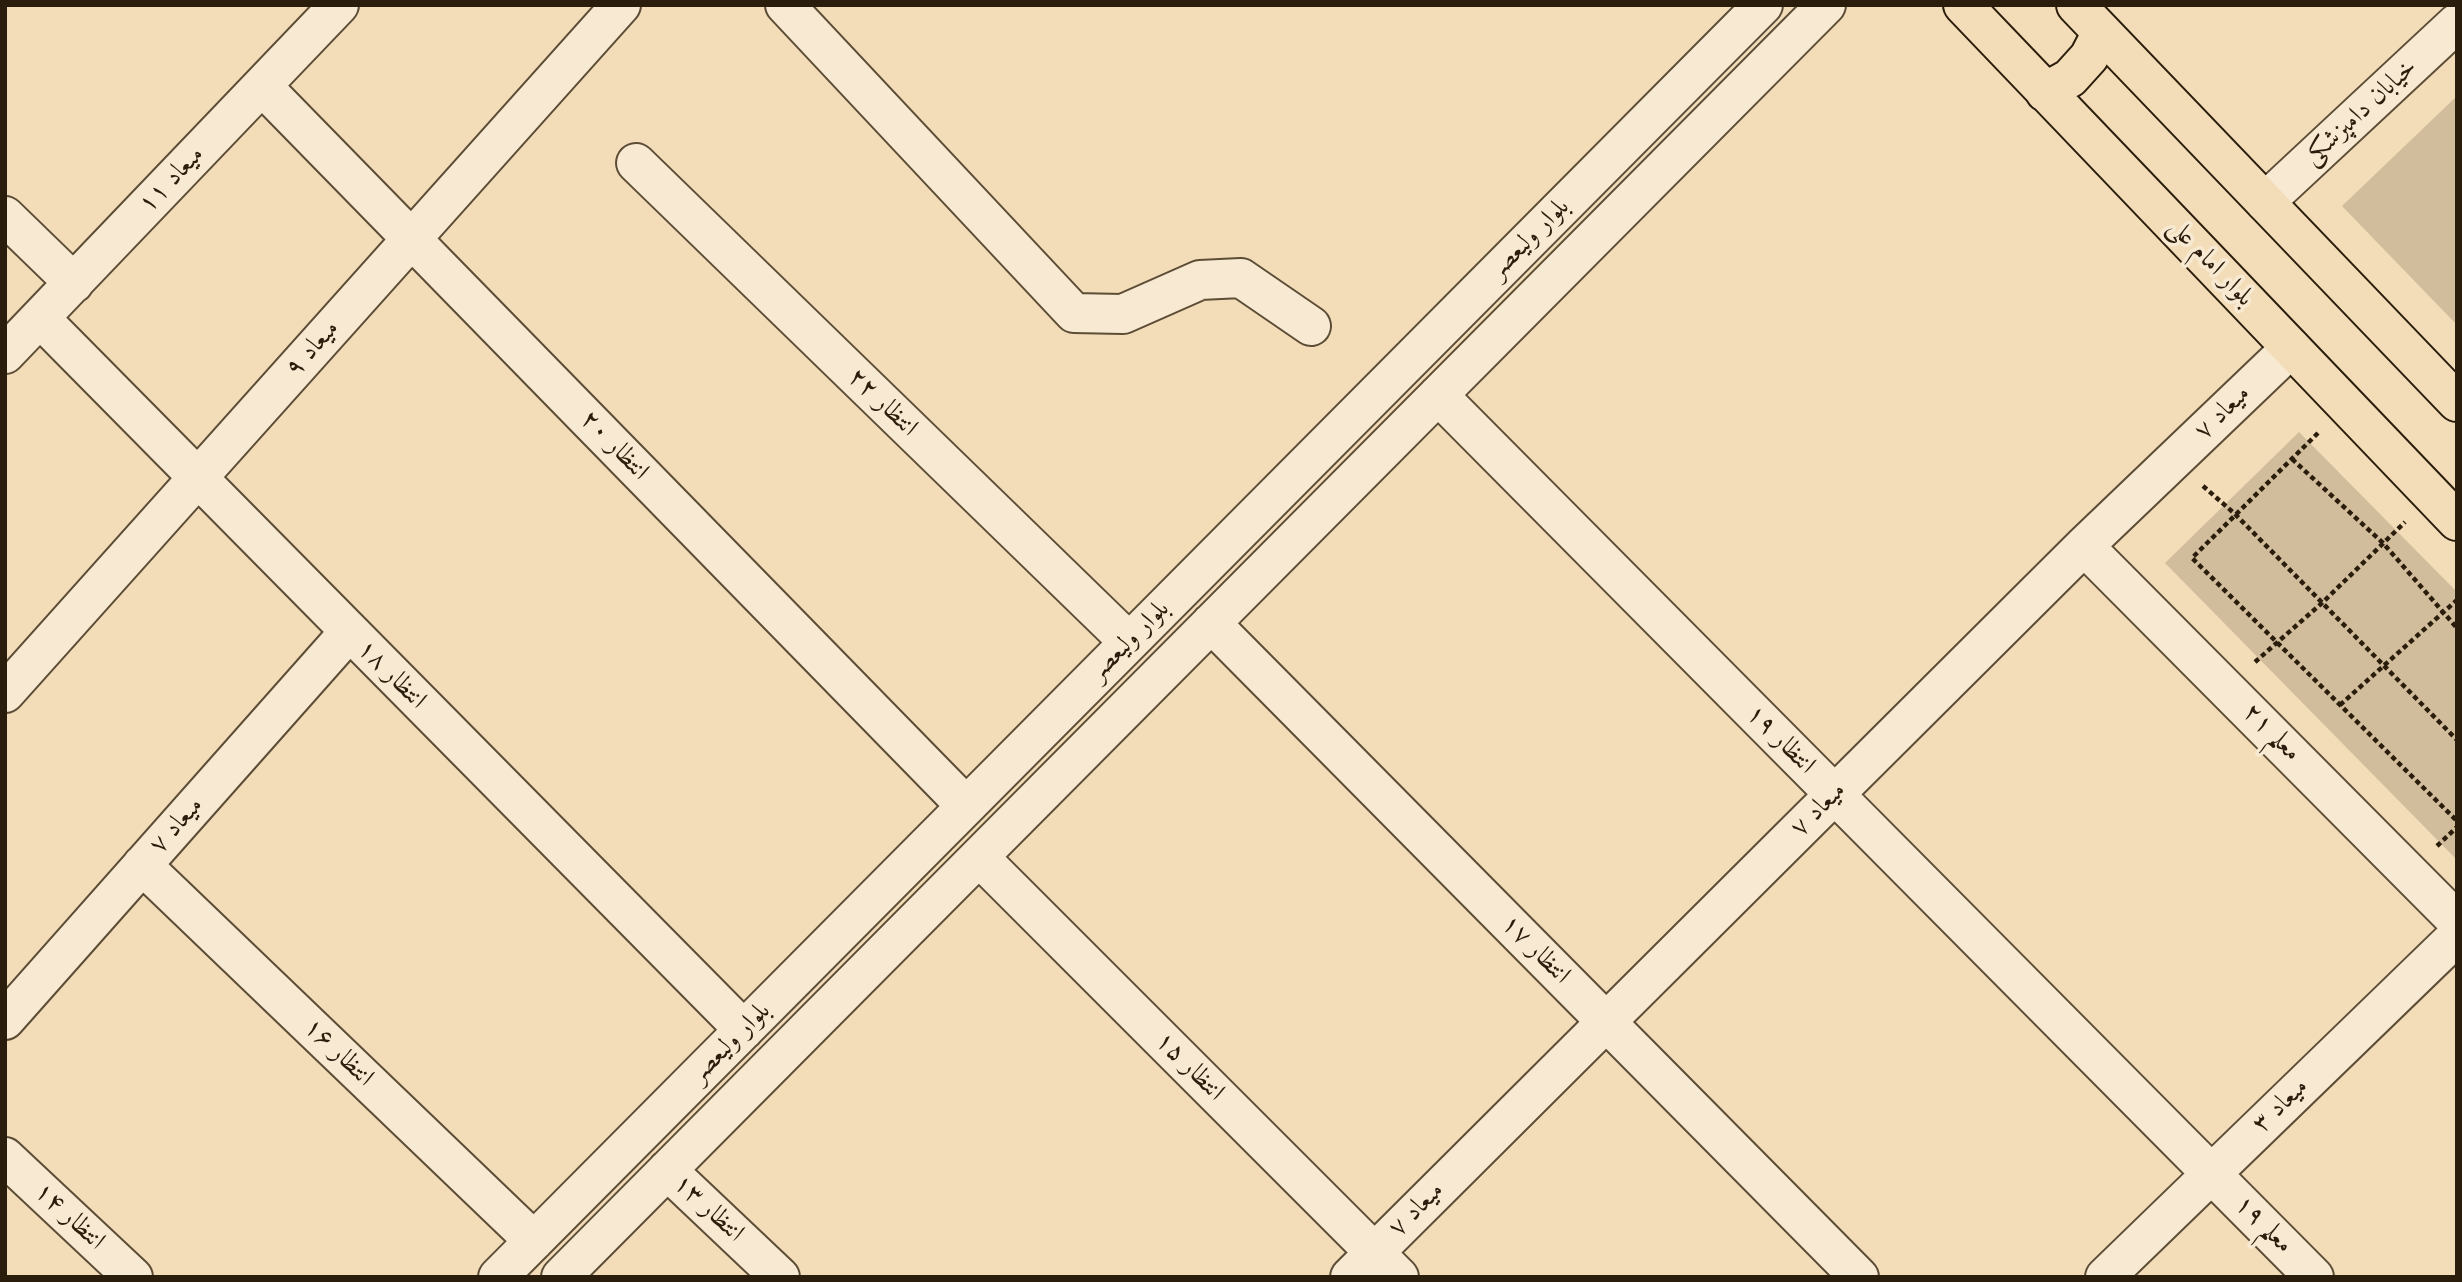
<!DOCTYPE html>
<html>
<head>
<meta charset="utf-8">
<style>
  body { margin:0 }
  #map { position:relative; width:2462px; height:1282px; overflow:hidden; background:#f3ddb9; font-family:Cardo,serif }
  canvas { display:block }
  .frame { position:absolute; inset:0; border:7px solid #2b1d0c; pointer-events:none }
</style>
</head>
<body>
<div id="map">
<canvas width="2462" height="1282"></canvas>
<div class="frame"></div>
</div>
<script>
const ctx = document.querySelector('canvas').getContext('2d');
ctx.lineJoin = 'round';
function fillPath(path, color) {
  ctx.fillStyle = color;
  ctx.fill(path, 'evenodd');
}
function poly(rows) {
  const path = new Path2D();
  for (const r of rows) {
    path.moveTo(r[0], r[1]);
    for (let i = 2; i < r.length; i += 2) path.lineTo(r[i], r[i + 1]);
  }
  return path;
}
function strokePath(path, color, width, dash) {
  ctx.strokeStyle = color;
  ctx.lineWidth = width;
  ctx.lineCap = dash ? 'butt' : 'round';
  ctx.setLineDash(dash || []);
  ctx.stroke(path);
}
function drawText(font, color, halo, rows, align = 'center') {
  ctx.font = font + ' Cardo,Amiri,serif';
  ctx.lineWidth = 7;
  ctx.setLineDash([]);
  ctx.textBaseline = 'middle';
  ctx.strokeStyle = halo;
  ctx.fillStyle = color;
  for (const [text, x, y, turn = 0] of rows) {
    ctx.save();
    ctx.translate(x, y);
    ctx.rotate((+turn || 0) * Math.PI / 180);
    ctx.textAlign = isNaN(turn) ? turn : align;
    if (halo) ctx.strokeText(text, 0, 0);
    ctx.fillText(text, 0, 0);
    ctx.restore();
  }
}
const green = poly([
  [2457,96,2457,325,2342,206],
  [2299,432,2457,592,2457,860,2165,563]
]);
const path = poly([
  [2318,433,2192,558,2457,821],
  [2292,459,2383,543,2457,628],
  [2203,486,2235,514,2457,740],
  [2255,662,2322,603,2405,522],
  [2340,705,2457,600],
  [2437,846,2457,827]
]);
const minor = poly([
  [785,5,1074,313,1123,314,1200,280,1241,278,1311,326],
  [262,86,966,806],
  [636,163,1129,642],
  [2265,202,2457,23],
  [5,216,74,283],
  [40,318,744,1030],
  [5,354,339,5],
  [1438,395,2314,1277],
  [2084,546,2457,921],
  [1211,623,1859,1277],
  [5,693,621,5],
  [979,857,1399,1277],
  [142,865,534,1241],
  [5,1020,349,632],
  [5,1157,133,1277],
  [667,1170,780,1277],
  [498,1277,1763,5],
  [561,1277,1826,5],
  [1350,1277,2084,546,2291,348],
  [2105,1277,2457,936]
]);
const major = poly([
  [1963,5,2457,521],
  [2076,5,2457,402],
  [2045,92,2070,78,2089,57,2102,32]
]);
const streetNames = [
  ["خیابان دامپزشکی",2361,113,-43],
  ["میعاد ۱۱",172,180,-46],
  ["بلوار ولیعصر",1530,239,-45],
  ["بلوار امام علی",2210,263,46],
  ["میعاد ۹",313,349,-48],
  ["انتظار ۲۲",882,403,44],
  ["میعاد ۷",2223,413,-44],
  ["انتظار ۲۰",614,446,46],
  ["بلوار ولیعصر",1130,641,-45],
  ["انتظار ۱۸",391,675,45],
  ["معلم ۲۱",2271,733,45],
  ["انتظار ۱۹",1780,740,45],
  ["میعاد ۷",1819,810,-45],
  ["میعاد ۷",177,826,-48],
  ["انتظار ۱۷",1535,950,45],
  ["بلوار ولیعصر",731,1043,-45],
  ["انتظار ۱۶",338,1053,44],
  ["انتظار ۱۵",1189,1067,45],
  ["میعاد ۳",2281,1106,-44],
  ["انتظار ۱۳",708,1209,43],
  ["میعاد ۷",1417,1210,-45],
  ["انتظار ۱۴",69,1217,43],
  ["معلم ۱۹",2263,1225,45]
];
fillPath(green, '#d1bc9c');
strokePath(minor, '#5d4d37', 42);
strokePath(major, '#2b1d0c', 42);
strokePath(path, '#2b1d0c', 4.5, [5, 3.5]);
strokePath(minor, '#f7e9d2', 38);
strokePath(major, '#f3ddb9', 38);
drawText('26px', '#2b1d0c', '#f7e9d2', streetNames);
</script>
</body>
</html>
